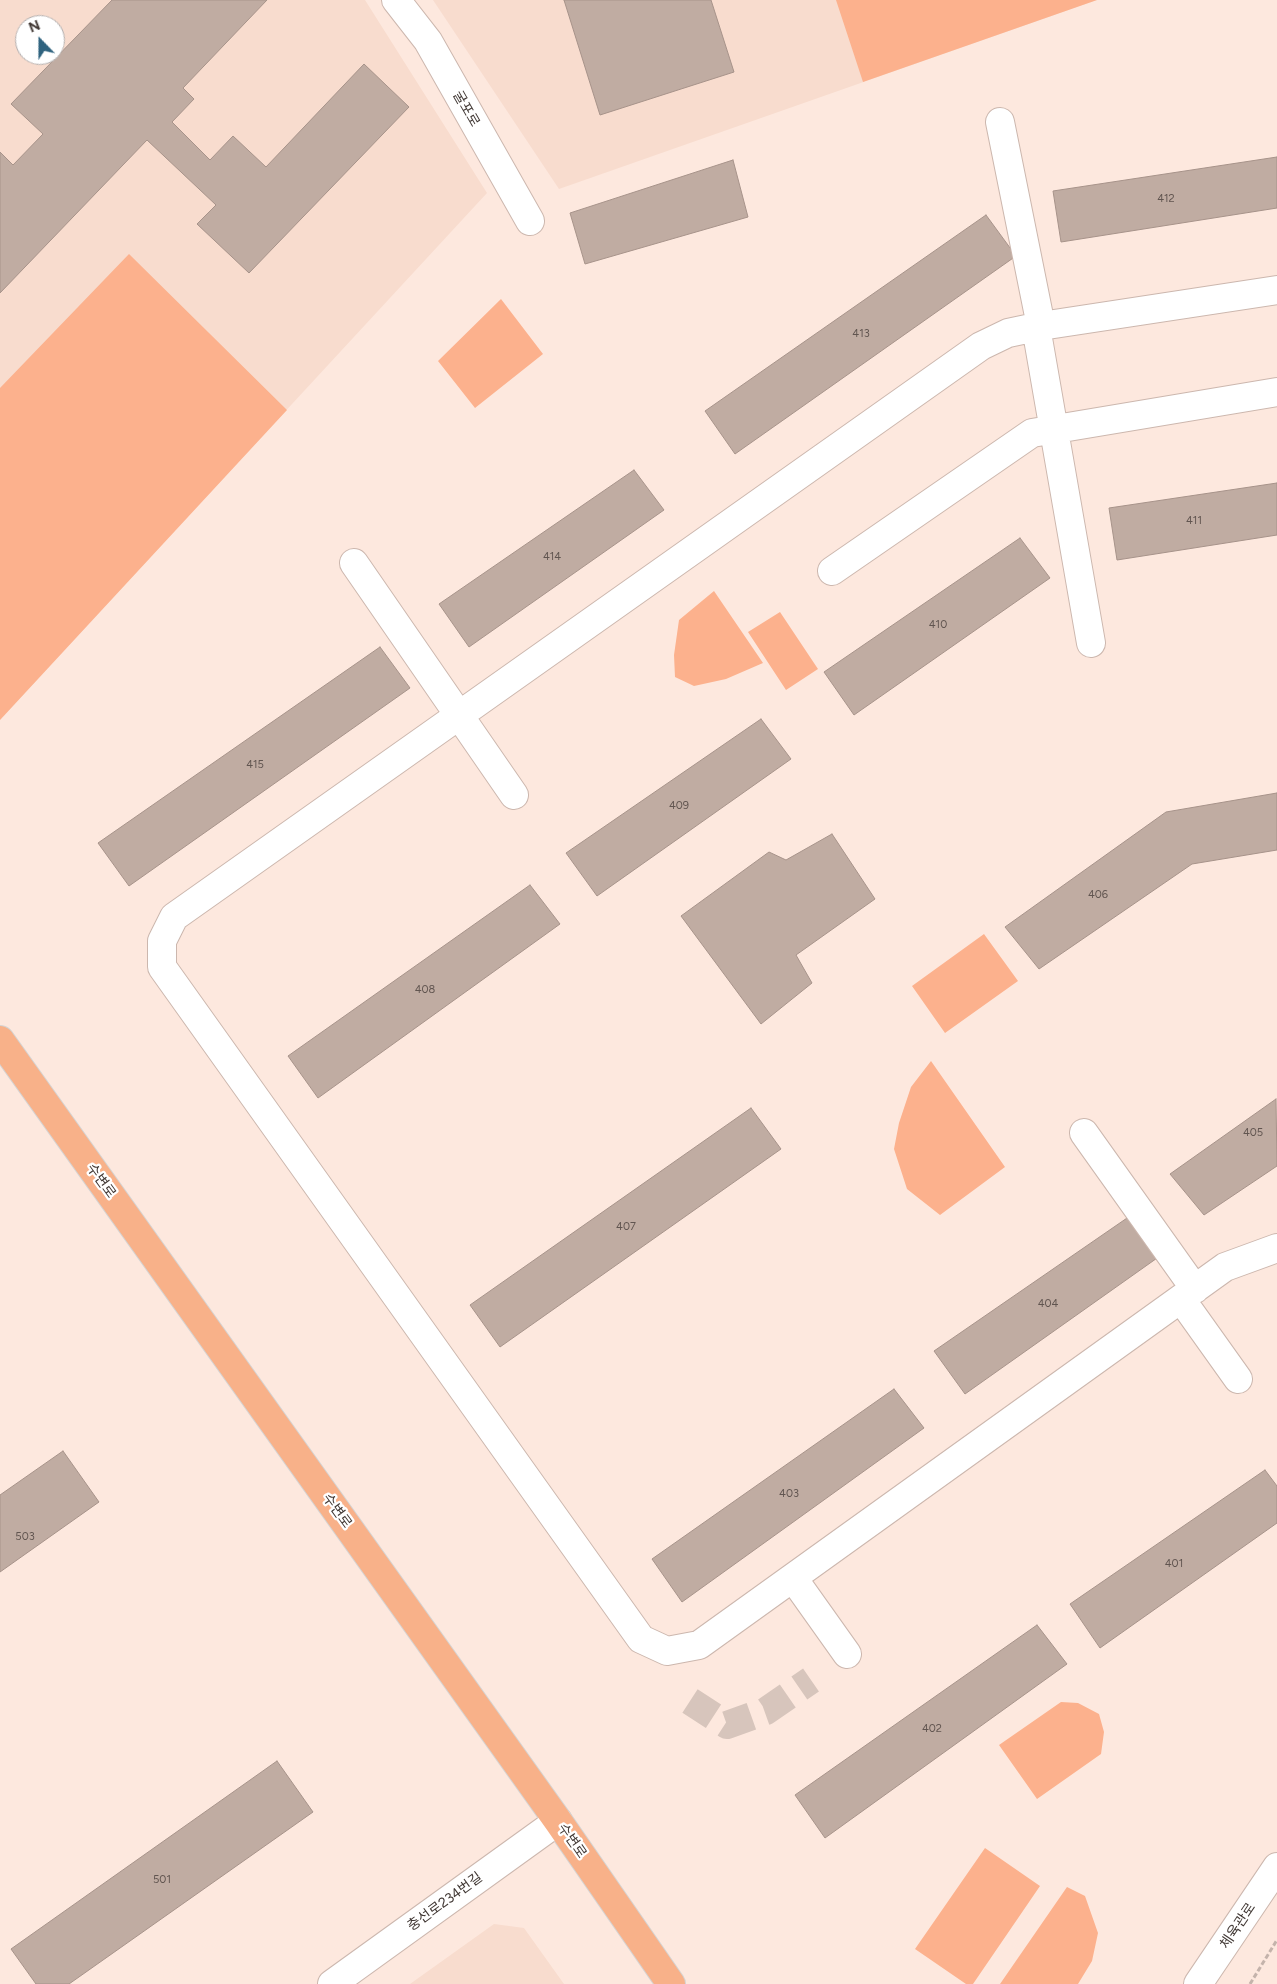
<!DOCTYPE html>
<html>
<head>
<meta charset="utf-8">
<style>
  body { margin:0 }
  #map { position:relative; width:1277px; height:1984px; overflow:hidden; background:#fde8de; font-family:Figtree,sans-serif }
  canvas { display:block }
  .north { position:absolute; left:15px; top:15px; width:50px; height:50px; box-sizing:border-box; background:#fff; border:1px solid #b3afae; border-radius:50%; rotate:338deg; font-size:14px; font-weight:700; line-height:20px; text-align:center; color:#413834 }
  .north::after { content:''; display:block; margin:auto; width:18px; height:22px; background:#2f637f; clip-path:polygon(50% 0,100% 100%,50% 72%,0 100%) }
</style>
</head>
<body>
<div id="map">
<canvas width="1277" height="1984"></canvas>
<div class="north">N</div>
</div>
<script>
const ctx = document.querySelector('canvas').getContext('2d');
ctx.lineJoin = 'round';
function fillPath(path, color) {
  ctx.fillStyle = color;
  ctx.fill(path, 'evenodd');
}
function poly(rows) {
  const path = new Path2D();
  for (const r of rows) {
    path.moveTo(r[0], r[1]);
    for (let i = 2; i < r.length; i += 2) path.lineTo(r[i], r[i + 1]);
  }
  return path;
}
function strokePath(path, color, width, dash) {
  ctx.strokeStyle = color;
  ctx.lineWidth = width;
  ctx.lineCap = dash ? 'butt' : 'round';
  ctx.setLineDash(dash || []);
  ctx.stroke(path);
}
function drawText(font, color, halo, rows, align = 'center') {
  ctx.font = font + ' Figtree,"Noto Sans KR",sans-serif';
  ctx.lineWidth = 4.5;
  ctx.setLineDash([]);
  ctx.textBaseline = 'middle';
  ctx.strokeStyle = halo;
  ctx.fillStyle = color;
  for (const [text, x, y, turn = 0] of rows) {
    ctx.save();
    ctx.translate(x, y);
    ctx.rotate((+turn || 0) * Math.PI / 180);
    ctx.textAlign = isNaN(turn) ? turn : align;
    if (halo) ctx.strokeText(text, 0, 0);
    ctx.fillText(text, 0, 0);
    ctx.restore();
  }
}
const built = poly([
  [0,0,365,0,487,193,0,720],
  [25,25,55,25,55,55,25,55],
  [433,0,1097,0,559,189],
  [494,1924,524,1928,564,1984,410,1984]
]);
const green = poly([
  [836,0,1097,0,863,82],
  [129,254,287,410,0,720,0,388],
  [501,299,543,354,475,408,438,361],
  [714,591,763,663,726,679,694,686,675,677,674,655,679,620],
  [780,612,818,669,786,690,748,632],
  [984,934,1018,981,945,1033,912,986],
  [931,1061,1005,1167,940,1215,907,1189,894,1149,899,1123,911,1087],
  [1061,1702,1078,1703,1099,1714,1104,1732,1101,1754,1037,1799,999,1745],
  [985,1848,1040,1886,973,1984,966,1984,915,1949],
  [1067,1887,1085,1896,1098,1933,1092,1961,1078,1984,1000,1984]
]);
const building = poly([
  [112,0,267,0,183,88,194,99,172,122,210,160,233,136,266,167,364,64,409,107,249,273,197,224,216,205,147,140,0,293,0,152,13,165,43,134,11,104,112,0],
  [564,0,711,0,734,72,600,115,564,0],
  [1277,157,1277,208,1061,242,1053,191,1277,157],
  [733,160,748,217,585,264,570,213,733,160],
  [986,215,1016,256,735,454,705,411,986,215],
  [634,470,664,510,469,647,439,604,634,470],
  [1277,483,1277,535,1117,560,1109,508,1277,483],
  [1020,538,1050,578,854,715,824,672,1020,538],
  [380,647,410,688,129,886,98,843,380,647],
  [761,719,791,759,597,896,566,853,761,719],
  [1277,793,1277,850,1192,864,1039,969,1005,927,1166,812,1277,793],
  [832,834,875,899,796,955,812,983,761,1024,681,916,769,852,786,860,832,834],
  [530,885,560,924,318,1098,288,1056,530,885],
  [1276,1099,1277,1166,1204,1215,1170,1174,1276,1099],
  [751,1108,781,1149,500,1347,470,1305,751,1108],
  [1130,1216,1160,1256,965,1394,934,1351,1130,1216],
  [894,1389,924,1428,682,1602,652,1559,894,1389],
  [63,1451,99,1502,0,1572,0,1495,63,1451],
  [1265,1470,1277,1486,1277,1523,1100,1648,1070,1604,1265,1470],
  [1037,1625,1067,1664,825,1838,795,1795,1037,1625],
  [277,1761,313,1812,69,1984,36,1984,11,1949,277,1761]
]);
const minorTunnel = poly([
  [690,1701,727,1725,766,1711,811,1680]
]);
const path = poly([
  [1250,1984,1277,1940]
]);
const minor = poly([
  [396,0,428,41,530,221],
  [1000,122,1041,326],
  [1277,290,1041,326,1008,333,981,346,174,917,162,941,162,967,641,1639,667,1651,699,1645,1225,1267,1277,1248],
  [1036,327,1091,643],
  [354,563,514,795],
  [832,571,1032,433,1277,392],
  [1084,1133,1195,1289],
  [1181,1299,1238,1379],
  [793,1578,847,1654],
  [332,1984,558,1821],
  [1198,1984,1277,1867]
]);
const major = poly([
  [0,1040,558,1821,671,1984]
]);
const numberNames = [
  ["412",1166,199],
  ["413",861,334],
  ["411",1194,521],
  ["414",552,557],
  ["410",938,625],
  ["415",255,765],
  ["409",679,806],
  ["406",1098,895],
  ["408",425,990],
  ["405",1253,1133],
  ["407",626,1227],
  ["404",1048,1304],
  ["403",789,1494],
  ["503",25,1537],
  ["401",1174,1564],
  ["402",932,1729],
  ["501",162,1880]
];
const streetNames = [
  ["굴포로",466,109,60],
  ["수변로",101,1181,54],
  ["수변로",337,1511,54],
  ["수변로",572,1841,55],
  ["충선로234번길",445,1902,-36],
  ["체육관로",1238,1926,-56]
];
fillPath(built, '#f8dcce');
fillPath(green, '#fcb18d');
fillPath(building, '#c0aca2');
strokePath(building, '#a7938a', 1);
strokePath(minorTunnel, '#d7c5bc', 28, [28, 14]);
strokePath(minor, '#ccb7ae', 30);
strokePath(major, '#d5d3d2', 30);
strokePath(path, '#c4b3ab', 3, [5, 2.5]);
strokePath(minor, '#fff', 28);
strokePath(major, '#f8b189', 28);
drawText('11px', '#615550', null, numberNames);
drawText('14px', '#413834', '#fff', streetNames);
</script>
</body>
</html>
